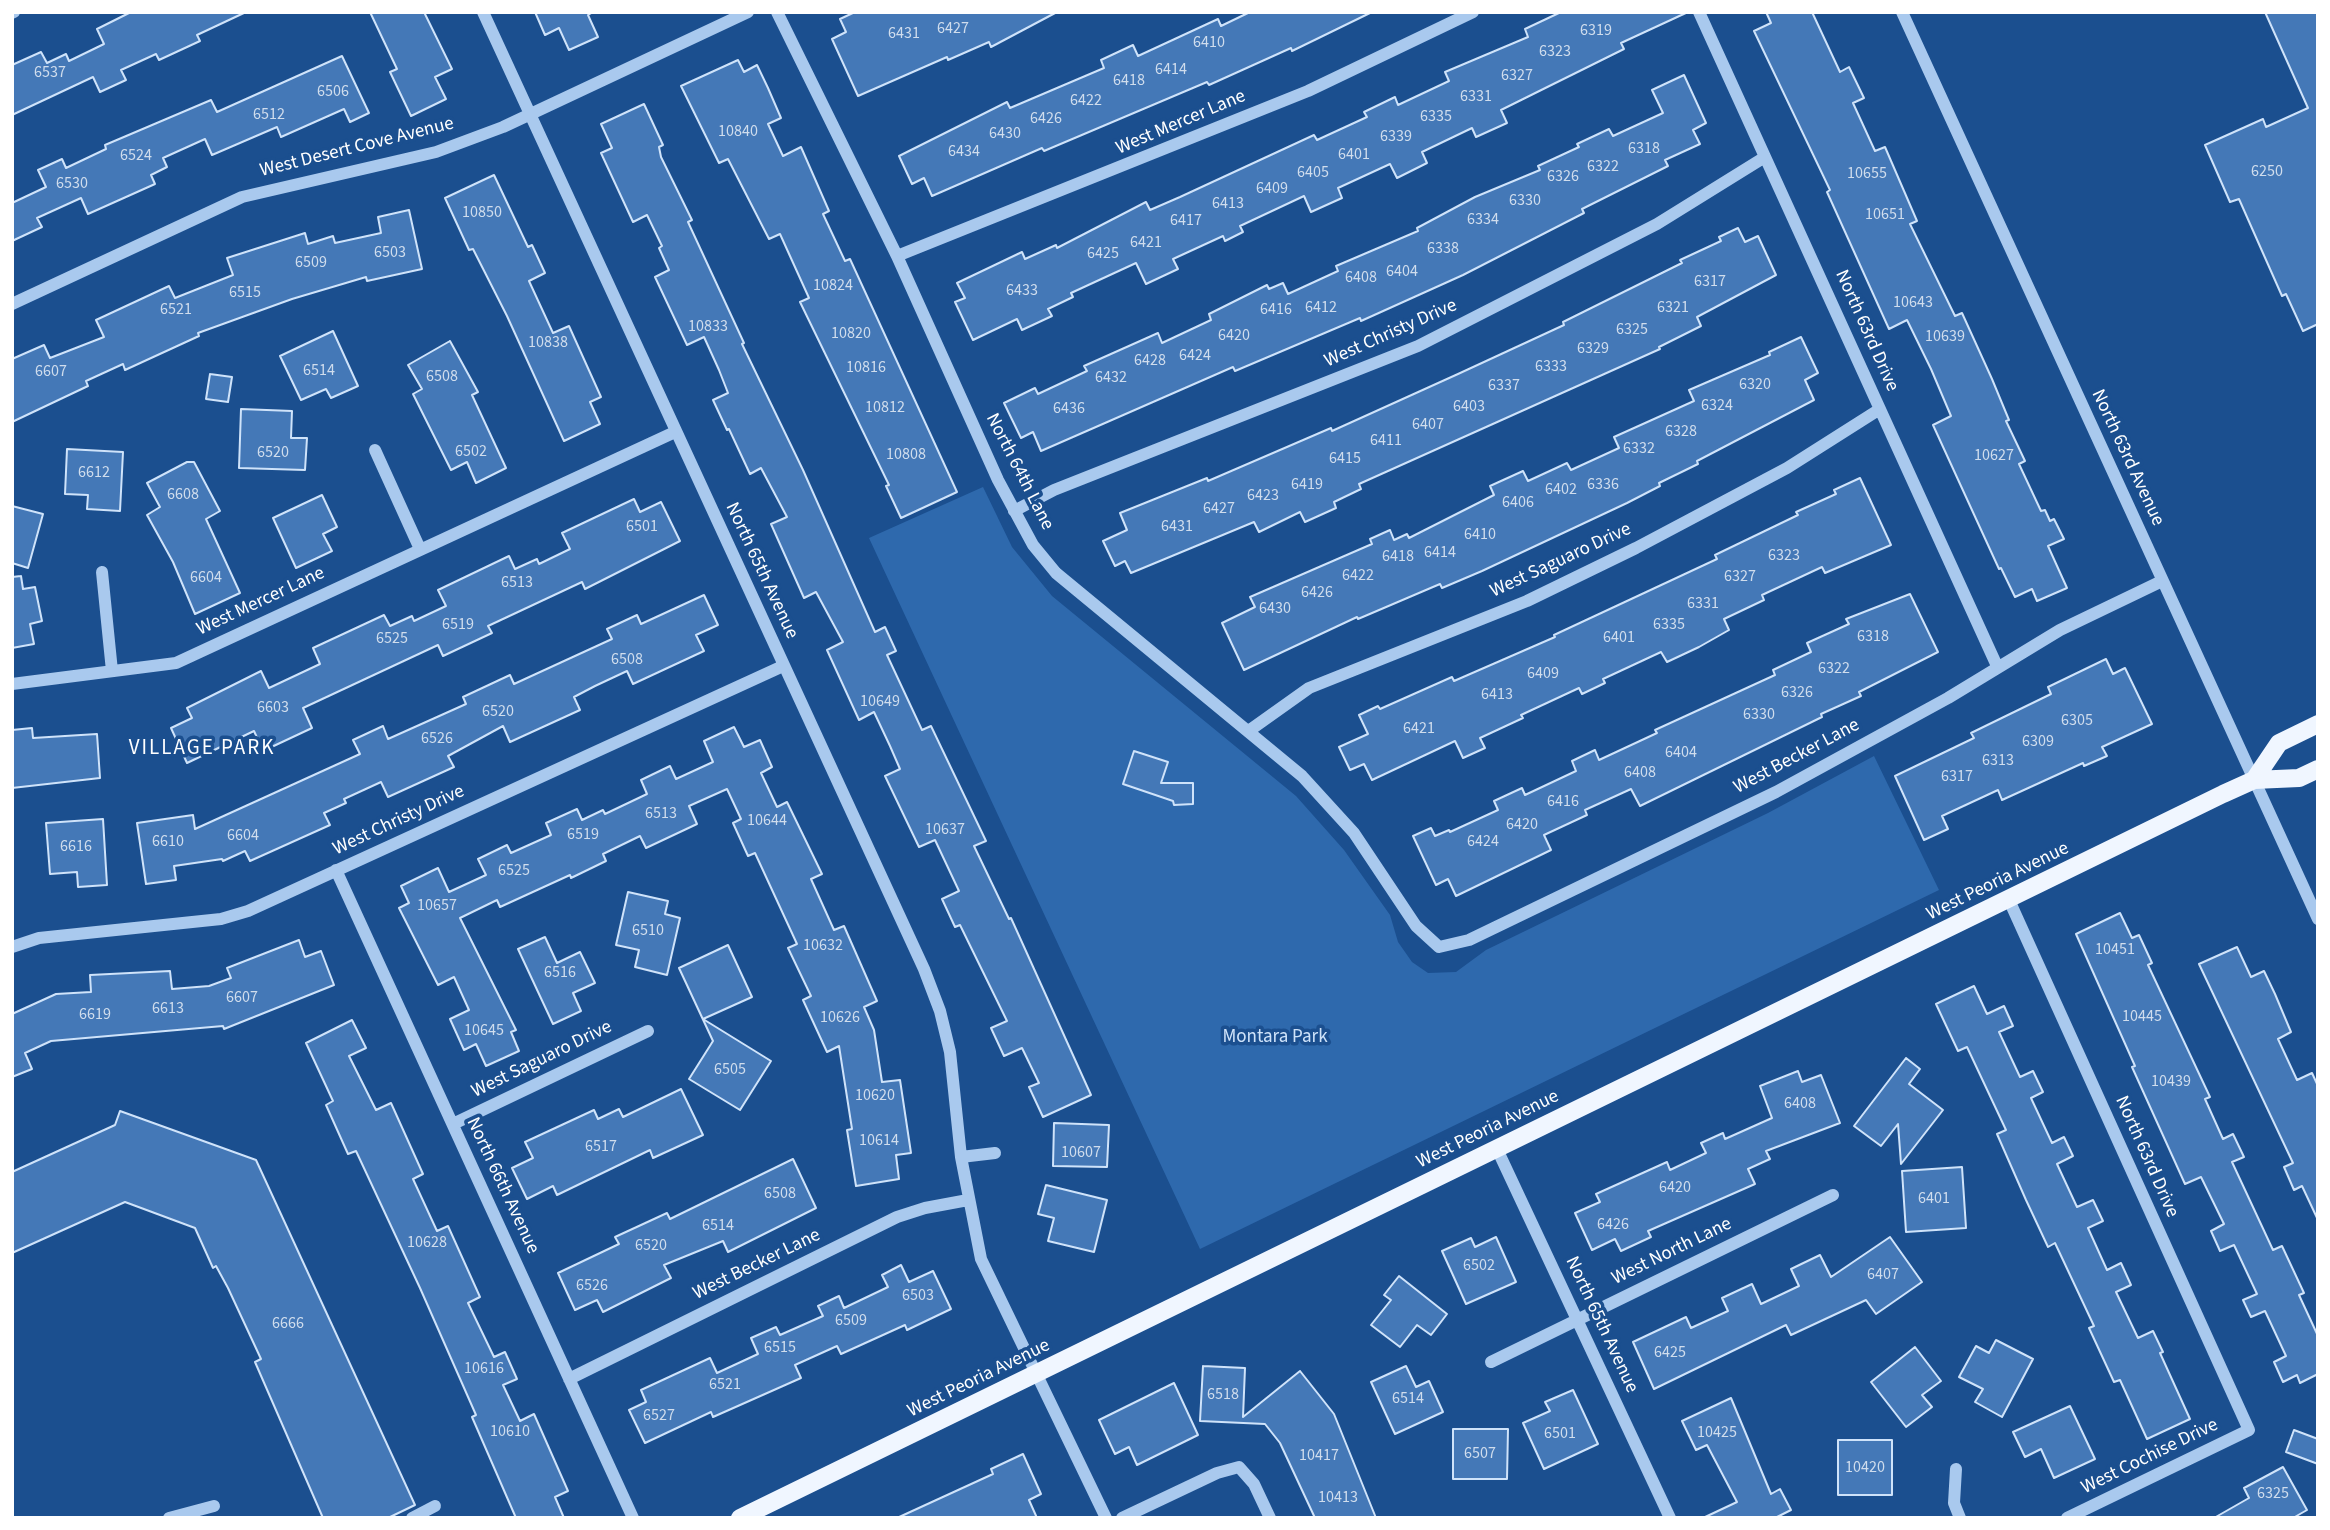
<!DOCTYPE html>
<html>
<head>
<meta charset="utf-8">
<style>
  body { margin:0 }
  #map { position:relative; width:2330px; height:1530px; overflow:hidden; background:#1b4f8f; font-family:"Source Sans 3",sans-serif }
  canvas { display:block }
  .frame { position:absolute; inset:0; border:14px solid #fff; pointer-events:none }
</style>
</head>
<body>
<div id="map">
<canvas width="2330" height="1530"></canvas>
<div class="frame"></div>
</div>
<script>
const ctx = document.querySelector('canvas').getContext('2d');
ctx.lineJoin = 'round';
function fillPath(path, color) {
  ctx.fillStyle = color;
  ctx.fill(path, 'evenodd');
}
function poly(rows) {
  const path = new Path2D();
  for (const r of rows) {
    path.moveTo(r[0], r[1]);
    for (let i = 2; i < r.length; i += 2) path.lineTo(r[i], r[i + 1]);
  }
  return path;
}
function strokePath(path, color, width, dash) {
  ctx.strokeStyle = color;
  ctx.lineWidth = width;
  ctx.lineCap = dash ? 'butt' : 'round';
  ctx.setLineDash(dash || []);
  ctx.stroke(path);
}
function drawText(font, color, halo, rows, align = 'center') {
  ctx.font = font + ' "Source Sans 3",sans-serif';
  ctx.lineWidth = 7;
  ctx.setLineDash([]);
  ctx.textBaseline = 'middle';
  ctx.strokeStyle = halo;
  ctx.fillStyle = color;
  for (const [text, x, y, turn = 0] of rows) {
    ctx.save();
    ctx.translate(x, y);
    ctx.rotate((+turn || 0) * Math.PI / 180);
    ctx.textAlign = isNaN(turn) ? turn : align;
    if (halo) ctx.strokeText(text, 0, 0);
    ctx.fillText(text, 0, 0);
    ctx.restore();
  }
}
const green = poly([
  [983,487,1012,547,1052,596,1296,796,1344,850,1390,915,1398,942,1412,962,1428,973,1456,972,1486,950,1768,813,1874,756,1939,890,1200,1249,869,538]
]);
const building = poly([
  [131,12,246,12,197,35,200,41,159,60,156,54,121,70,126,80,100,92,93,77,12,115,12,65,41,52,47,63,66,54,69,61,104,44,97,29,131,12],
  [370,12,424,12,452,69,435,77,446,99,411,116,390,72,397,69,370,12],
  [535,12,593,12,588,15,598,37,569,50,559,28,545,35,535,12],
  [855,12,1057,12,991,47,989,42,948,60,947,57,858,96,832,39,846,32,840,19,855,12],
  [1250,12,1372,12,1292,51,1291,48,1209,85,1207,82,1044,151,1042,148,932,196,924,178,912,184,899,156,1007,102,1010,108,1104,68,1101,60,1133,45,1138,56,1218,19,1221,26,1250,12],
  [1561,12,1688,12,1621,43,1624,49,1501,110,1507,123,1476,137,1472,128,1422,152,1427,163,1397,178,1390,164,1338,188,1342,198,1311,212,1304,196,1240,226,1243,232,1225,241,1223,236,1173,259,1178,269,1146,284,1136,263,1071,293,1073,297,1048,309,1052,316,1022,330,1017,319,973,340,955,302,965,298,957,283,1022,252,1025,259,1056,245,1057,248,1146,202,1150,210,1180,197,1314,135,1317,140,1367,117,1364,112,1395,97,1398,105,1449,81,1445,72,1528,37,1525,29,1561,12],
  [1766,12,1812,12,1840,72,1849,67,1864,98,1853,103,1875,151,1885,147,1917,221,1910,224,1955,316,1962,313,1992,379,2009,420,2006,421,2025,461,2019,464,2041,511,2045,510,2050,521,2054,519,2064,539,2048,546,2067,588,2037,601,2032,589,2015,597,2001,568,1999,569,1933,425,1951,416,1931,369,1907,320,1889,329,1827,192,1830,190,1754,31,1771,23,1766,12],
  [2265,12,2318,12,2318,324,2303,331,2286,294,2282,296,2239,199,2230,202,2205,145,2263,119,2266,127,2308,108,2265,12],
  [342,56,369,113,350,122,344,109,281,137,277,127,212,155,205,139,163,158,167,167,151,175,155,184,88,214,81,198,37,218,42,227,12,241,12,203,46,187,38,170,62,159,66,168,106,149,105,145,211,100,217,112,342,56],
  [738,60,744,72,757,65,768,88,781,118,768,124,783,156,801,147,829,211,823,214,845,261,850,259,957,492,901,518,886,486,889,485,800,302,809,298,780,234,769,239,728,159,719,163,681,86,738,60],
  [1684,75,1706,123,1693,130,1700,144,1665,160,1668,166,1582,209,1584,213,1463,275,1361,321,1360,318,1235,371,1233,367,1041,451,1033,432,1021,438,1004,403,1035,388,1038,394,1087,371,1084,366,1158,333,1162,343,1211,320,1209,314,1267,285,1269,289,1283,283,1288,294,1338,271,1336,266,1418,231,1417,228,1475,197,1540,170,1538,166,1579,147,1577,144,1609,129,1613,136,1663,113,1652,90,1684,75],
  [644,104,663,145,659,147,661,157,692,220,688,222,744,343,742,344,803,470,875,632,885,627,896,651,887,655,922,730,931,726,986,841,974,846,1009,919,1011,918,1091,1095,1043,1117,1029,1087,1039,1083,1022,1048,1004,1056,991,1028,1007,1021,960,925,955,927,942,899,959,891,935,840,919,847,885,776,900,769,890,746,874,712,859,720,827,650,843,642,816,592,804,598,771,524,787,517,761,468,750,474,729,429,727,430,713,400,728,393,719,370,704,337,687,345,655,277,669,270,659,248,662,246,647,215,633,222,601,153,612,148,601,124,644,104],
  [494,175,528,247,532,245,545,273,529,281,553,333,569,326,601,397,590,402,600,424,564,441,507,316,473,249,469,250,445,198,494,175],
  [409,210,422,269,367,281,366,277,292,299,198,333,199,336,125,370,123,364,86,381,88,386,12,422,12,359,44,345,50,358,104,337,96,320,169,286,175,298,233,275,227,258,305,233,308,244,333,236,335,243,381,233,378,217,409,210],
  [1738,228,1745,242,1758,236,1776,275,1697,317,1701,326,1659,347,1660,349,1359,484,1361,489,1334,502,1336,508,1305,522,1300,512,1259,532,1254,522,1131,573,1125,561,1115,566,1103,541,1127,530,1120,513,1207,478,1208,481,1331,428,1332,431,1458,374,1564,325,1563,322,1682,263,1680,260,1721,241,1719,237,1738,228],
  [333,331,358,386,331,398,326,389,301,400,280,356,333,331],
  [1801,337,1818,373,1805,380,1814,400,1697,461,1698,464,1659,483,1660,486,1627,503,1482,571,1442,588,1440,584,1358,619,1357,617,1244,670,1222,623,1255,607,1250,597,1372,544,1370,539,1390,530,1394,540,1407,534,1409,538,1494,495,1490,486,1523,471,1528,481,1567,463,1571,470,1619,448,1614,437,1694,401,1689,390,1770,355,1769,352,1801,337],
  [450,341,478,392,472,395,506,468,476,483,467,462,451,470,413,394,422,389,408,365,450,341],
  [210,374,232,377,228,402,206,399,210,374],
  [241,409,292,411,291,438,307,438,305,470,239,468,241,409],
  [67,449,123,452,120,511,87,509,88,495,65,494,67,449],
  [187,462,194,462,220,511,206,519,240,593,195,614,173,562,147,515,160,507,147,483,187,462],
  [1860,478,1891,545,1825,573,1822,567,1762,595,1764,600,1724,619,1729,630,1699,647,1667,662,1661,652,1603,679,1605,683,1582,694,1579,688,1521,715,1523,718,1480,738,1485,748,1463,758,1455,741,1372,780,1364,764,1350,770,1339,747,1368,734,1359,715,1378,706,1380,709,1452,677,1454,681,1555,637,1554,635,1717,559,1715,555,1798,515,1796,512,1836,494,1834,490,1860,478],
  [322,495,337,527,323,534,332,551,296,568,273,518,322,495],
  [634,499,640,512,661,502,680,541,585,589,582,582,488,626,492,633,443,656,438,645,303,708,312,728,263,751,254,731,187,763,171,728,192,718,187,708,261,671,269,688,320,664,313,648,384,615,390,626,412,616,414,621,446,606,438,590,509,556,515,569,537,559,539,564,570,549,562,533,634,499],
  [12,506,43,514,28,568,12,563,12,506],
  [21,576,23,589,35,587,42,621,30,624,34,644,12,648,12,577,21,576],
  [1910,594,1938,652,1859,692,1861,696,1821,714,1822,717,1640,806,1631,789,1585,810,1587,815,1544,835,1551,850,1456,896,1448,879,1436,885,1413,836,1431,828,1435,836,1449,830,1450,832,1498,810,1494,801,1522,788,1525,795,1576,771,1572,761,1595,750,1599,760,1657,733,1655,730,1775,675,1773,670,1811,652,1807,643,1849,624,1846,619,1910,594],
  [704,595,718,625,696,635,704,651,633,684,627,671,595,686,574,697,580,710,510,742,503,726,448,756,454,767,388,797,381,782,344,799,346,803,324,813,330,825,250,861,245,851,223,861,222,859,174,866,176,880,146,884,137,823,193,815,195,829,360,754,353,740,383,726,388,739,466,704,463,697,510,675,514,684,612,639,607,629,637,615,641,624,704,595],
  [2106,659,2113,674,2125,668,2152,724,2102,747,2107,756,2084,766,2083,763,2002,800,1998,790,1942,816,1948,829,1924,840,1895,776,1974,738,1971,733,2051,694,2048,687,2106,659],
  [734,727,744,747,760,740,772,767,761,773,777,807,787,802,822,874,811,879,834,930,844,926,877,1001,864,1007,874,1030,882,1082,900,1080,911,1153,896,1155,899,1179,856,1186,847,1130,852,1129,839,1046,827,1052,803,1000,811,996,788,948,797,944,755,853,748,856,733,823,741,819,727,789,689,806,697,824,646,848,640,836,603,854,606,861,571,878,570,875,500,907,497,900,460,918,516,1030,511,1032,519,1051,486,1066,476,1044,464,1050,450,1019,469,1010,454,977,438,985,399,908,409,903,401,886,438,868,449,892,486,875,478,859,507,845,511,853,551,835,546,823,577,809,582,820,603,810,605,814,647,794,641,780,670,766,676,779,713,762,704,741,734,727],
  [32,728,33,738,97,734,100,778,12,788,12,730,32,728],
  [1134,751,1168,762,1161,783,1193,783,1193,804,1174,805,1173,801,1123,784,1134,751],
  [103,819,107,885,78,887,77,872,50,874,46,823,103,819],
  [628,892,668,901,665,914,680,918,667,975,635,967,639,950,616,945,628,892],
  [2120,913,2132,938,2139,935,2152,963,2148,965,2210,1097,2205,1099,2223,1139,2233,1134,2244,1157,2232,1162,2273,1250,2282,1246,2304,1293,2299,1295,2318,1336,2318,1374,2300,1383,2297,1375,2283,1382,2274,1362,2286,1356,2265,1311,2251,1317,2243,1300,2257,1294,2234,1245,2220,1251,2211,1231,2224,1224,2201,1177,2185,1184,2132,1067,2135,1066,2076,934,2120,913],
  [545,937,557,963,580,952,595,983,573,993,581,1011,553,1024,518,949,545,937],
  [299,940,305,957,321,951,334,985,224,1029,223,1026,51,1041,25,1053,32,1069,12,1077,12,1014,56,994,91,992,90,975,170,971,172,989,209,986,231,978,227,968,299,940],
  [728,945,752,997,703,1019,771,1061,740,1110,689,1079,713,1041,679,968,728,945],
  [2237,947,2251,977,2264,971,2275,994,2291,1032,2278,1039,2297,1080,2312,1073,2318,1086,2318,1220,2302,1186,2294,1190,2284,1167,2293,1163,2199,964,2237,947],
  [1974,986,1987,1014,2004,1006,2013,1026,1999,1032,2020,1077,2033,1071,2043,1092,2031,1098,2052,1143,2064,1137,2073,1156,2057,1164,2077,1207,2093,1200,2103,1221,2088,1228,2107,1270,2121,1263,2131,1285,2116,1292,2138,1338,2153,1331,2163,1352,2160,1353,2190,1419,2147,1439,2120,1380,2114,1382,2089,1328,2094,1326,2055,1243,2048,1247,2026,1200,1997,1134,2006,1130,1967,1047,1958,1051,1936,1004,1974,986],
  [352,1020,366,1048,349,1056,376,1110,391,1103,423,1174,413,1179,437,1231,448,1226,480,1297,468,1303,494,1357,505,1352,517,1379,503,1385,520,1421,534,1414,568,1491,555,1497,564,1518,516,1518,472,1417,476,1415,420,1288,356,1151,348,1154,326,1105,333,1101,306,1043,352,1020],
  [1906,1058,1920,1069,1909,1084,1943,1110,1901,1164,1898,1124,1881,1146,1854,1126,1906,1058],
  [1798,1071,1802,1082,1821,1075,1840,1123,1766,1151,1770,1159,1748,1169,1755,1184,1648,1231,1651,1237,1621,1251,1615,1239,1592,1250,1575,1213,1600,1202,1596,1194,1667,1162,1670,1170,1706,1153,1701,1143,1723,1133,1725,1139,1772,1118,1760,1086,1798,1071],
  [681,1089,703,1135,653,1158,650,1150,557,1195,553,1186,527,1199,512,1168,533,1158,525,1142,594,1110,598,1119,619,1109,623,1117,681,1089],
  [120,1111,256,1160,415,1505,388,1518,323,1518,255,1362,261,1359,228,1288,216,1266,213,1268,195,1228,125,1202,12,1253,12,1172,115,1125,120,1111],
  [1054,1123,1109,1125,1107,1167,1053,1166,1054,1123],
  [793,1159,816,1208,728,1252,723,1241,664,1265,671,1278,603,1312,597,1300,575,1310,558,1273,619,1244,615,1237,667,1213,670,1219,793,1159],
  [1962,1167,1966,1228,1906,1232,1902,1171,1962,1167],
  [1046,1185,1107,1200,1094,1252,1048,1241,1054,1218,1038,1214,1046,1185],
  [1496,1237,1516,1282,1466,1304,1442,1251,1471,1238,1475,1247,1496,1237],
  [1890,1237,1922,1282,1876,1314,1866,1300,1791,1335,1786,1325,1654,1389,1633,1342,1686,1317,1691,1328,1728,1311,1722,1298,1752,1284,1761,1304,1799,1286,1791,1269,1820,1255,1831,1277,1890,1237],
  [901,1265,909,1282,933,1271,951,1309,907,1330,905,1325,841,1354,837,1346,795,1365,801,1378,713,1417,711,1412,645,1443,629,1410,646,1402,641,1390,710,1358,717,1373,758,1354,751,1338,776,1327,780,1335,823,1316,818,1306,839,1296,844,1308,888,1287,882,1275,901,1265],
  [1399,1276,1447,1314,1431,1335,1417,1325,1400,1347,1371,1325,1391,1300,1384,1295,1399,1276],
  [1996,1340,2033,1359,2002,1417,1975,1402,1983,1389,1959,1377,1976,1346,1989,1353,1996,1340],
  [1915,1347,1941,1381,1922,1395,1932,1407,1906,1427,1871,1382,1915,1347],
  [1203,1366,1245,1368,1243,1417,1300,1371,1334,1414,1376,1518,1315,1518,1280,1443,1265,1424,1200,1421,1203,1366],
  [1406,1366,1416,1387,1429,1381,1443,1412,1395,1434,1371,1382,1406,1366],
  [1174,1383,1198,1435,1137,1465,1129,1447,1115,1454,1099,1420,1174,1383],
  [1573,1390,1598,1444,1544,1469,1523,1423,1550,1411,1545,1402,1573,1390],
  [1731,1398,1771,1494,1780,1489,1791,1510,1775,1518,1703,1518,1737,1502,1707,1445,1696,1450,1682,1421,1731,1398],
  [2070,1406,2095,1459,2054,1478,2041,1449,2025,1457,2013,1432,2070,1406],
  [1453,1429,1508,1429,1507,1479,1453,1479,1453,1429],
  [2294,1430,2318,1439,2318,1464,2286,1452,2294,1430],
  [1838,1440,1892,1440,1892,1495,1838,1495,1838,1440],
  [1023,1454,1041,1494,1029,1500,1037,1518,897,1518,993,1474,991,1469,1023,1454],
  [2283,1467,2307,1510,2293,1518,2214,1518,2249,1498,2244,1488,2283,1467]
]);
const minor = poly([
  [483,12,924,969,940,1011,950,1052,961,1157,981,1259,1106,1518],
  [777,12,897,256,998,480,1033,545,1056,573,1302,776,1354,833,1416,926,1439,947,1469,940,1776,792,1948,698,2060,630,2162,581],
  [1699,12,1997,666],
  [1902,12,2318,919],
  [12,13,14,12],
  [897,256,1308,91,1473,12],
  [12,304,242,197,436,152,503,127,748,12],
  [375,450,420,549],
  [1014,511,1054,490,1418,346,1657,224,1765,157],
  [102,572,112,671],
  [12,684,176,663,675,432],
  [1250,730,1309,688,1527,601,1636,548,1787,468,1880,409],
  [336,870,633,1518],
  [2009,900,2249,1430,2067,1518],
  [12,947,39,938,221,919,248,911,783,666],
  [453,1124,648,1031],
  [1497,1149,1670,1518],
  [961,1157,995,1153],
  [1491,1362,1833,1195],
  [569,1379,897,1217,925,1208,968,1200],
  [1956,1469,1954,1503,1960,1518],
  [169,1518,214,1506],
  [412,1518,435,1506],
  [1122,1518,1217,1473,1239,1467,1254,1484,1270,1518]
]);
const major = poly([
  [2254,780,2279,743,2318,724],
  [740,1518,2223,794,2254,780,2299,778,2318,769]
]);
const numberNames = [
  ["6427",953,29],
  ["6319",1596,31],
  ["6431",904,34],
  ["6410",1209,43],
  ["6323",1555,52],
  ["6414",1171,70],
  ["6537",50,73],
  ["6327",1517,76],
  ["6418",1129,81],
  ["6506",333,92],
  ["6331",1476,97],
  ["6422",1086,101],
  ["6512",269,115],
  ["6335",1436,117],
  ["6426",1046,119],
  ["10840",738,132],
  ["6430",1005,134],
  ["6339",1396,137],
  ["6318",1644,149],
  ["6434",964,152],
  ["6401",1354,155],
  ["6524",136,156],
  ["6322",1603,167],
  ["6250",2267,172],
  ["6405",1313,173],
  ["10655",1867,174],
  ["6326",1563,177],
  ["6530",72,184],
  ["6409",1272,189],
  ["6330",1525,201],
  ["6413",1228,204],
  ["10850",482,213],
  ["10651",1885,215],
  ["6334",1483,220],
  ["6417",1186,221],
  ["6421",1146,243],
  ["6338",1443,249],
  ["6503",390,253],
  ["6425",1103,254],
  ["6509",311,263],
  ["6404",1402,272],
  ["6408",1361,278],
  ["6317",1710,282],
  ["10824",833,286],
  ["6433",1022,291],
  ["6515",245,293],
  ["10643",1913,303],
  ["6412",1321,308],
  ["6321",1673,308],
  ["6521",176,310],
  ["6416",1276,310],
  ["10833",708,327],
  ["6325",1632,330],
  ["10820",851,334],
  ["6420",1234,336],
  ["10639",1945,337],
  ["10838",548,343],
  ["6329",1593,349],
  ["6424",1195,356],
  ["6428",1150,361],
  ["6333",1551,367],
  ["10816",866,368],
  ["6514",319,371],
  ["6607",51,372],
  ["6508",442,377],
  ["6432",1111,378],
  ["6320",1755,385],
  ["6337",1504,386],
  ["6324",1717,406],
  ["6403",1469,407],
  ["10812",885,408],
  ["6436",1069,409],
  ["6407",1428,425],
  ["6328",1681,432],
  ["6411",1386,441],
  ["6332",1639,449],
  ["6502",471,452],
  ["6520",273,453],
  ["10808",906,455],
  ["10627",1994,456],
  ["6415",1345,459],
  ["6612",94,473],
  ["6419",1307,485],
  ["6336",1603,485],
  ["6402",1561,490],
  ["6608",183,495],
  ["6423",1263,496],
  ["6406",1518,503],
  ["6427",1219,509],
  ["6501",642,527],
  ["6431",1177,527],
  ["6410",1480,535],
  ["6414",1440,553],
  ["6323",1784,556],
  ["6418",1398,557],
  ["6422",1358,576],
  ["6327",1740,577],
  ["6604",206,578],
  ["6513",517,583],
  ["6426",1317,593],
  ["6331",1703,604],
  ["6430",1275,609],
  ["6519",458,625],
  ["6335",1669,625],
  ["6318",1873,637],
  ["6401",1619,638],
  ["6525",392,639],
  ["6508",627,660],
  ["6322",1834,669],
  ["6409",1543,674],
  ["6326",1797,693],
  ["6413",1497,695],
  ["10649",880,702],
  ["6603",273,708],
  ["6520",498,712],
  ["6330",1759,715],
  ["6305",2077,721],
  ["6421",1419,729],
  ["6526",437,739],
  ["6309",2038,742],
  ["6404",1681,753],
  ["6313",1998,761],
  ["6408",1640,773],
  ["6317",1957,777],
  ["6416",1563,802],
  ["6513",661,814],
  ["10644",767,821],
  ["6420",1522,825],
  ["10637",945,830],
  ["6519",583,835],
  ["6604",243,836],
  ["6610",168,842],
  ["6424",1483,842],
  ["6616",76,847],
  ["6525",514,871],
  ["10657",437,906],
  ["6510",648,931],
  ["10632",823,946],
  ["10451",2115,950],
  ["6516",560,973],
  ["6607",242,998],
  ["6613",168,1009],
  ["6619",95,1015],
  ["10445",2142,1017],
  ["10626",840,1018],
  ["10645",484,1031],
  ["6505",730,1070],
  ["10439",2171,1082],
  ["10620",875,1096],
  ["6408",1800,1104],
  ["10614",879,1141],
  ["6517",601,1147],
  ["10607",1081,1153],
  ["6420",1675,1188],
  ["6508",780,1194],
  ["6401",1934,1199],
  ["6426",1613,1225],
  ["6514",718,1226],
  ["10628",427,1243],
  ["6520",651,1246],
  ["6502",1479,1266],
  ["6407",1883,1275],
  ["6526",592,1286],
  ["6503",918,1296],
  ["6509",851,1321],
  ["6666",288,1324],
  ["6515",780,1348],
  ["6425",1670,1353],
  ["10616",484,1369],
  ["6521",725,1385],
  ["6518",1223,1395],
  ["6514",1408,1399],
  ["6527",659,1416],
  ["10610",510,1432],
  ["10425",1717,1433],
  ["6501",1560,1434],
  ["6507",1480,1454],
  ["10417",1319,1456],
  ["10420",1865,1468],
  ["6325",2273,1494],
  ["10413",1338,1498]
];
const streetNames = [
  ["West Mercer Lane",1181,123,-23],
  ["West Desert Cove Avenue",357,148,-14],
  ["North 63rd Drive",1866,331,66],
  ["West Christy Drive",1391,334,-24],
  ["North 63rd Avenue",2127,458,65],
  ["North 64th Lane",1019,472,63],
  ["West Saguaro Drive",1561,561,-25],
  ["North 65th Avenue",761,571,65],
  ["West Mercer Lane",261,602,-25],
  ["West Becker Lane",1797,757,-28],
  ["West Christy Drive",399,821,-25],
  ["West Peoria Avenue",1998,882,-26],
  ["West Saguaro Drive",542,1060,-26],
  ["West Peoria Avenue",1488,1130,-26],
  ["North 63rd Drive",2146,1157,66],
  ["North 66th Avenue",502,1186,65],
  ["West North Lane",1672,1252,-26],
  ["West Becker Lane",757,1265,-26],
  ["North 65th Avenue",1601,1325,65],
  ["West Peoria Avenue",979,1379,-26],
  ["West Cochise Drive",2150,1457,-26]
];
const parkNames = [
  ["Montara Park",1275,1038]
];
const neighbourhoodNames = [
  ["VILLAGE PARK",202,749]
];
fillPath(green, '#2e69ad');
fillPath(building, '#4478b7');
strokePath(building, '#cfe3fa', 2);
strokePath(minor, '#a9c9ee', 12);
strokePath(major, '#f0f6ff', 18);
drawText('16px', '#d0dded', null, numberNames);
drawText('19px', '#fff', '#1b4f8f', streetNames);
drawText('19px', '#cfe3fa', '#1b4f8f', parkNames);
ctx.letterSpacing = '2px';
drawText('21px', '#fff', '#1b4f8f', neighbourhoodNames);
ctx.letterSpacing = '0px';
</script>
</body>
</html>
